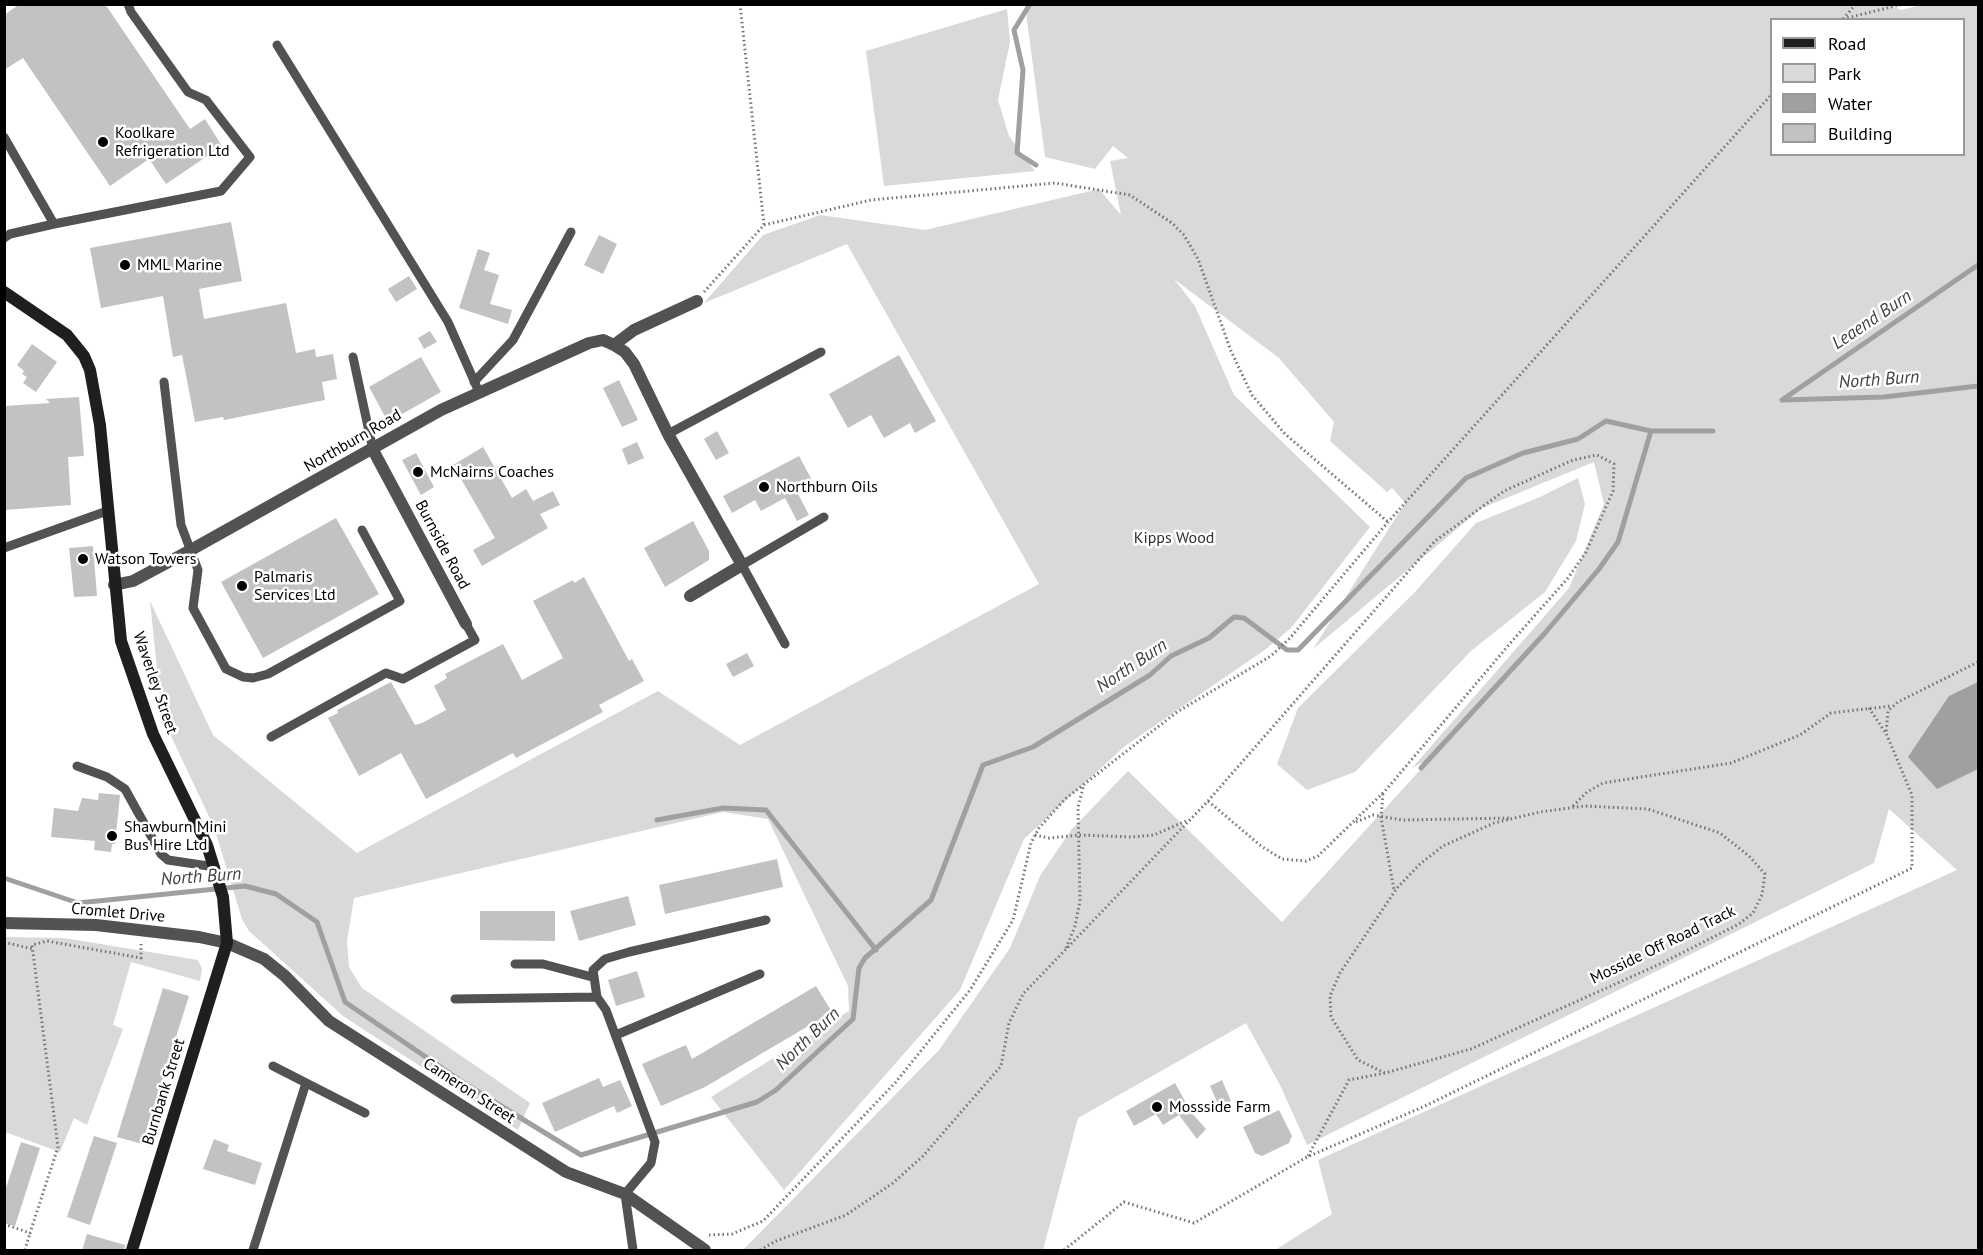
<!DOCTYPE html>
<html>
<head>
<meta charset="utf-8">
<style>
  body { margin:0 }
  #map { position:relative; width:1983px; height:1255px; overflow:hidden; background:#fff; font-family:"PT Sans",sans-serif }
  canvas { display:block }
  .frame { position:absolute; inset:0; border:6px solid #000; pointer-events:none }
  .legend { position:absolute; left:1770px; top:18px; width:195px; height:138px; box-sizing:border-box; background:#fff; border:2px solid #999; margin:0; padding:8px 10px; list-style:none; font-size:18px; color:#000 }
  .legend li { display:flex; align-items:center; gap:12px; height:30px }
  .legend b { width:30px; border:2px solid #999 }
</style>
</head>
<body>
<div id="map">
<canvas width="1983" height="1255"></canvas>
<div class="frame"></div>
<ul class="legend">
<li><b style="height:8px;background:#1f1f1f"></b>Road</li>
<li><b style="height:16px;background:#d9d9d9"></b>Park</li>
<li><b style="height:16px;background:#a0a0a0"></b>Water</li>
<li><b style="height:16px;background:#c2c2c2"></b>Building</li>
</ul>
</div>
<script>
const ctx = document.querySelector('canvas').getContext('2d');
ctx.lineJoin = 'round';
function fillPath(path, color) {
  ctx.fillStyle = color;
  ctx.fill(path, 'evenodd');
}
function poly(rows) {
  const path = new Path2D();
  for (const r of rows) {
    path.moveTo(r[0], r[1]);
    for (let i = 2; i < r.length; i += 2) path.lineTo(r[i], r[i + 1]);
  }
  return path;
}
function strokePath(path, color, width, dash) {
  ctx.strokeStyle = color;
  ctx.lineWidth = width;
  ctx.lineCap = dash ? 'butt' : 'round';
  ctx.setLineDash(dash || []);
  ctx.stroke(path);
}
function drawText(font, color, halo, rows, align = 'center') {
  ctx.font = font + ' "PT Sans",sans-serif';
  ctx.lineWidth = 5;
  ctx.setLineDash([]);
  ctx.textBaseline = 'middle';
  ctx.strokeStyle = halo;
  ctx.fillStyle = color;
  for (const [text, x, y, turn = 0] of rows) {
    ctx.save();
    ctx.translate(x, y);
    ctx.rotate((+turn || 0) * Math.PI / 180);
    ctx.textAlign = isNaN(turn) ? turn : align;
    if (halo) ctx.strokeText(text, 0, 0);
    ctx.fillText(text, 0, 0);
    ctx.restore();
  }
}
const green = poly([
  [1888,4,1901,10,1921,5,1978,5,1978,1250,1275,1250,1332,1214,1318,1160,1957,870,1889,809,1874,863,1307,1145,1280,1085,1246,1023,1078,1118,1043,1250,743,1250,939,1050,1010,948,1040,876,1071,830,1128,771,1282,922,1431,758,1412,768,1569,588,1604,504,1594,462,1482,508,1313,649,1405,503,1392,488,1387,492,1330,441,1334,422,1279,358,1174,279,1195,306,1234,395,1370,527,1291,628,1266,649,1125,746,1024,839,960,990,784,1190,711,1097,849,1011,848,986,768,819,723,812,354,898,347,941,349,967,362,988,530,1103,518,1130,343,1016,249,931,242,919,214,827,162,717,150,601,213,735,357,853,658,691,740,745,1039,584,847,244,704,303,763,235,820,215,925,230,1099,189,1121,215,1110,161,1128,158,1113,146,1095,169,1045,157,1025,5],
  [1772,20,1964,20,1964,154,1772,154],
  [1007,9,1010,42,998,100,1009,136,1035,171,884,186,866,51],
  [1578,478,1585,504,1576,541,1545,592,1471,651,1355,772,1307,790,1277,764,1298,708,1414,593,1476,523,1540,497],
  [4,937,64,938,198,960,202,969,200,981,131,962,113,1025,123,1029,87,1125,74,1118,60,1152,5,1132]
]);
const water = poly([
  [1978,682,1978,769,1937,789,1908,757,1949,696]
]);
const stream = poly([
  [1030,4,1014,30,1023,70,1017,153,1036,165],
  [1782,400,1978,265],
  [1783,400,1884,397,1978,386],
  [1421,768,1545,633,1599,569,1618,542,1651,431],
  [657,820,723,808,766,810,876,950],
  [4,878,78,903,245,886,276,894,317,922,345,1002,467,1085,581,1155,757,1102,776,1090,853,1019,859,968,865,958,931,900,983,765,1033,747,1150,675,1171,656,1209,638,1234,617,1244,618,1287,650,1298,650,1466,478,1523,453,1578,439,1606,421,1651,431,1713,431]
]);
const building = poly([
  [20,4,105,4,190,129,205,119,222,146,166,184,149,159,110,186,23,58,4,70,4,15],
  [231,222,242,281,199,289,204,319,286,303,296,353,315,349,316,357,333,354,337,379,322,382,325,400,224,420,223,417,195,422,182,355,173,357,163,296,101,308,90,248],
  [599,235,617,244,603,274,584,265],
  [478,249,490,253,484,270,499,275,490,304,512,310,508,324,459,308],
  [409,276,417,289,396,302,388,289],
  [430,331,437,342,424,349,418,338],
  [32,344,57,362,36,392,23,383,27,377,22,374,24,371,17,365],
  [899,355,936,421,915,433,910,423,884,438,871,415,848,428,829,394],
  [421,357,441,392,388,422,369,387],
  [619,380,638,420,622,427,603,388],
  [79,397,84,456,68,457,71,505,4,510,4,406,50,403,46,399],
  [717,431,729,453,716,460,704,439],
  [637,442,644,458,628,465,622,449],
  [483,447,512,498,526,489,533,501,553,491,560,505,540,514,548,528,482,566,473,550,495,538,453,465],
  [416,453,434,487,421,495,402,460],
  [799,456,814,484,797,492,809,515,797,521,785,498,761,511,755,500,732,513,723,496],
  [336,518,379,594,263,658,221,582],
  [693,521,709,551,709,560,665,587,644,548],
  [93,546,97,596,74,597,69,548],
  [584,577,629,661,632,659,644,681,599,705,603,712,516,758,513,753,426,799,401,753,359,776,328,718,338,713,337,710,391,682,415,725,422,723,446,710,434,686,447,678,445,674,503,644,522,680,563,658,533,601,573,580,574,583],
  [747,653,754,666,733,677,726,664],
  [99,793,120,795,115,844,112,844,111,852,94,850,95,841,51,837,54,808,78,811,82,798,98,800],
  [777,859,783,887,665,914,659,885],
  [628,896,636,925,579,941,570,911],
  [480,911,555,911,555,941,480,940],
  [637,971,645,997,616,1006,608,980],
  [816,986,832,1012,705,1087,661,1106,642,1064,686,1045,692,1059],
  [163,988,189,996,142,1144,117,1137],
  [599,1078,603,1087,620,1080,632,1106,617,1113,614,1106,555,1132,542,1103],
  [1222,1080,1231,1101,1219,1106,1210,1086],
  [1175,1083,1191,1112,1206,1129,1197,1139,1179,1115,1163,1125,1156,1114,1134,1126,1126,1111],
  [1279,1110,1292,1136,1289,1143,1262,1156,1255,1153,1243,1127],
  [94,1136,117,1143,90,1225,67,1217],
  [214,1139,229,1145,227,1151,262,1163,255,1185,203,1169],
  [21,1142,40,1148,15,1226,4,1223,4,1194],
  [87,1234,125,1245,124,1251,82,1251]
]);
const path = poly([
  [740,4,764,225],
  [1843,19,1903,4],
  [1843,19,1856,4],
  [704,292,764,225,871,200,1055,183,1130,195,1172,223,1184,235,1198,259,1231,351,1252,395,1285,434,1388,522],
  [1869,708,1885,732],
  [1383,794,1381,817,1394,890],
  [1573,806,1587,792,1603,783,1731,763,1800,735,1831,713,1891,706],
  [1356,822,1373,815,1402,820,1510,818],
  [1035,835,1049,838,1080,835,1132,837,1154,835,1186,821],
  [4,942,32,949],
  [1066,948,1075,926,1080,901,1078,807,1084,784],
  [1308,1156,1349,1080,1385,1073,1471,1049,1662,963,1739,924,1753,913,1762,895,1765,874,1749,856,1720,833,1648,809,1584,806,1540,812,1494,823,1443,846,1420,864,1397,888,1340,973,1330,996,1331,1017,1358,1060,1385,1073],
  [4,1224,30,1233,58,1147,32,945,47,941,141,958,141,944],
  [709,1235,732,1234,763,1221,895,1083,970,990,1013,920,1031,843,1039,828,1065,799,1177,712,1271,656,1290,638,1388,522,1772,94],
  [25,1250,30,1233],
  [760,1250,776,1241,846,1215,893,1183,923,1156,1001,1066,1009,1023,1023,994,1208,801,1435,541,1504,491,1573,460,1597,455,1614,464,1613,491,1586,552,1568,578,1513,640,1385,791,1318,856,1306,861,1282,859,1261,846,1208,801],
  [1064,1250,1124,1202,1194,1223,1307,1157,1425,1106,1912,868,1912,795,1886,733,1888,711,1898,702,1978,662]
]);
const service = poly([
  [277,45,448,322,479,392],
  [4,137,54,224],
  [4,238,10,234,54,224,221,191,250,157,206,100,188,92,131,12,128,4],
  [353,357,373,450],
  [164,382,181,525,198,570,193,608,226,669,243,677,253,678,268,674,400,601,362,530],
  [474,382,513,340,571,232],
  [668,434,821,352],
  [4,548,107,511],
  [785,644,742,565,824,517],
  [271,737,386,673,403,679,475,640,466,624],
  [77,766,107,777,125,789,161,854,168,860,215,867],
  [515,964,543,964,592,977],
  [455,999,597,997],
  [616,1035,760,974],
  [273,1066,365,1113],
  [253,1250,306,1083],
  [633,1250,625,1194,651,1163,655,1142,606,1010,597,997,593,970,605,959,629,952,766,920]
]);
const minor = poly([
  [614,345,625,352,634,364,668,434,742,565,690,596],
  [373,450,466,624],
  [114,585,133,581,189,551,441,410,589,343,603,340,614,345,634,330,697,301],
  [4,923,96,925,199,937,227,943,264,959,285,976,329,1021,566,1172,625,1194,705,1250]
]);
const secondary = poly([
  [4,292,67,335,84,356,90,370,100,425,121,641,153,734,207,845,223,897,227,943,132,1250]
]);
const markers = [
  [103,142,6,"#000"],
  [125,265,6,"#000"],
  [418,472,6,"#000"],
  [764,487,6,"#000"],
  [83,559,6,"#000"],
  [242,586,6,"#000"],
  [112,836,6,"#000"],
  [1157,1107,6,"#000"]
];
const poiNames = [
  ["Koolkare",115,133],
  ["Refrigeration Ltd",115,151],
  ["MML Marine",137,265],
  ["McNairns Coaches",430,472],
  ["Northburn Oils",776,487],
  ["Watson Towers",95,559],
  ["Palmaris",254,577],
  ["Services Ltd",254,595],
  ["Shawburn Mini",124,827],
  ["Bus Hire Ltd",124,845],
  ["Mossside Farm",1169,1107]
];
const streetNames = [
  ["Northburn Road",353,441,-30],
  ["Burnside Road",442,545,62],
  ["Waverley Street",155,683,71],
  ["Cromlet Drive",118,913,5],
  ["Mosside Off Road Track",1663,945,-26],
  ["Cameron Street",469,1091,33],
  ["Burnbank Street",164,1092,-73]
];
const parkNames = [
  ["Kipps Wood",1174,538]
];
const waterNames = [
  ["Leaend Burn",1872,320,-34],
  ["North Burn",1879,380,-4],
  ["North Burn",1132,666,-34],
  ["North Burn",201,877,-4],
  ["North Burn",808,1039,-44]
];
fillPath(green, '#d9d9d9');
fillPath(water, '#a0a0a0');
strokePath(stream, '#a0a0a0', 5);
fillPath(building, '#c2c2c2');
strokePath(path, '#747474', 3, [1.5, 3]);
strokePath(service, '#525252', 9);
strokePath(minor, '#525252', 12);
strokePath(secondary, '#1f1f1f', 12);
for (const [x, y, r, color] of markers) {
  const dot = new Path2D();
  dot.arc(x, y, r, 0, 2 * Math.PI);
  ctx.fillStyle = color;
  ctx.fill(dot);
  strokePath(dot, '#fff', 2);
}
drawText('16px', '#000', '#fff', poiNames, 'left');
drawText('16px', '#000', '#fff', streetNames);
drawText('16px', '#303030', '#fff', parkNames);
drawText('italic 18px', '#414141', '#fff', waterNames);
</script>
</body>
</html>
